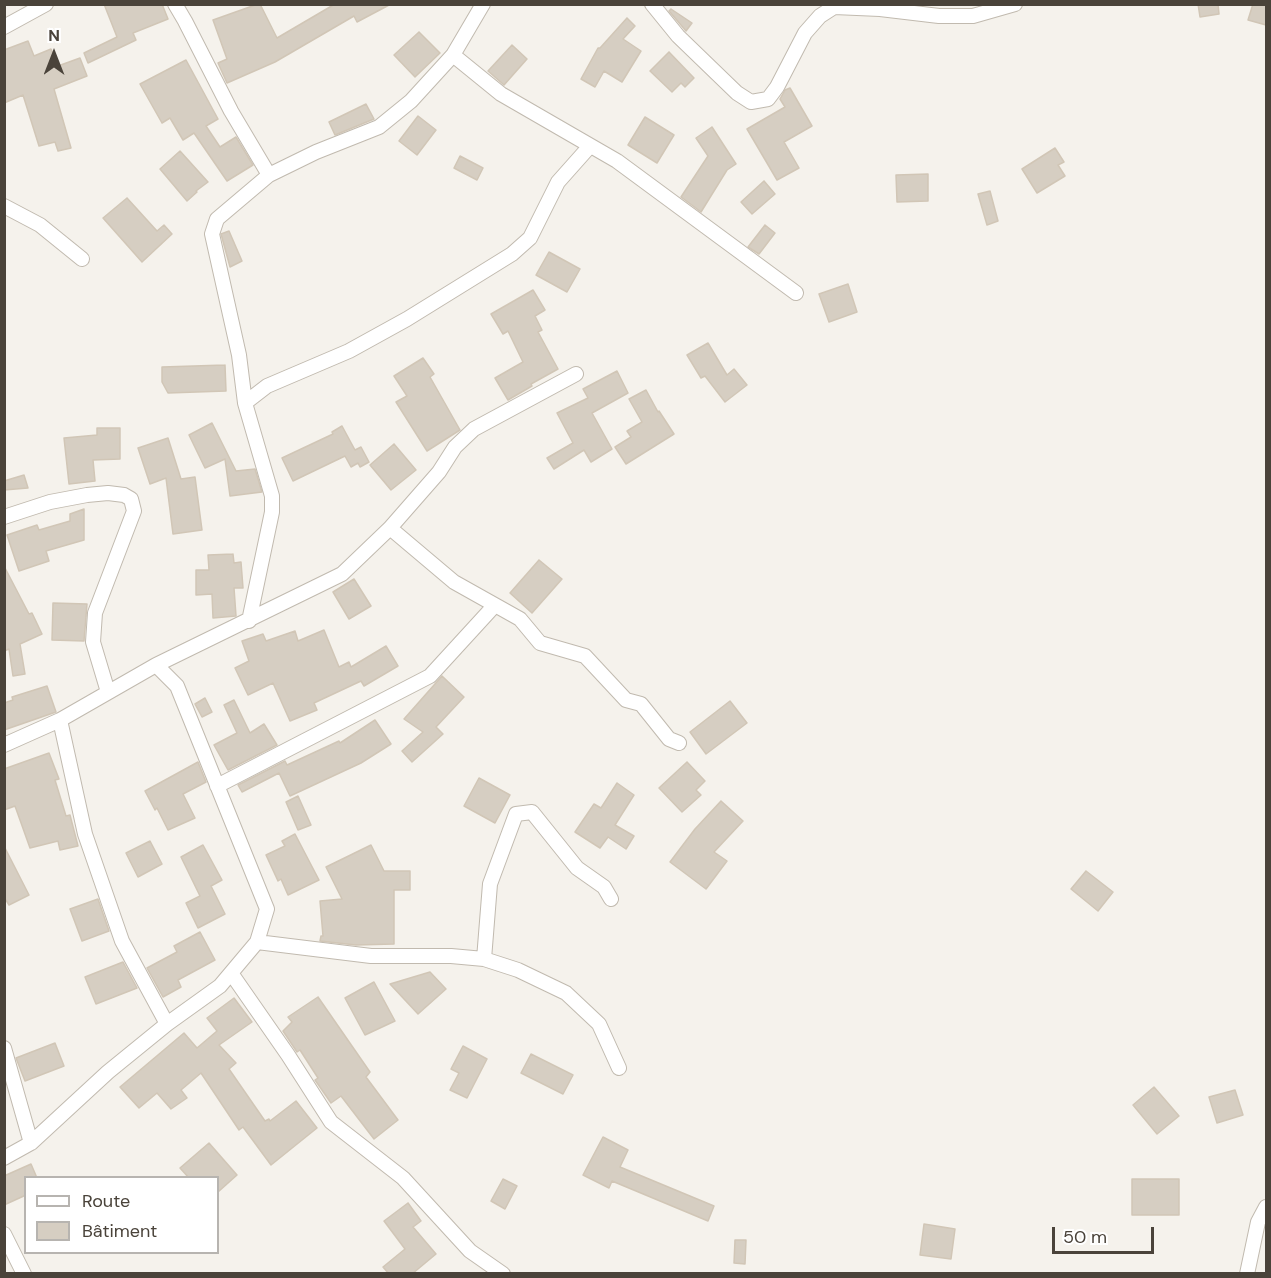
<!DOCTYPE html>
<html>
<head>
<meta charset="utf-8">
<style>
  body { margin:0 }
  #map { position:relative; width:1271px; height:1278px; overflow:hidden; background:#f5f2ec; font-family:"DM Sans",sans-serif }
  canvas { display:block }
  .frame { position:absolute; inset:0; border:6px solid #4a433a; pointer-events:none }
  .legend { position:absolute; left:24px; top:1176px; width:195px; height:78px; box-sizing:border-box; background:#fff; border:2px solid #b7b4b0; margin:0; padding:8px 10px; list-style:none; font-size:18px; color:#4a433a }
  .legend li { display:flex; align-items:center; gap:12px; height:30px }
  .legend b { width:30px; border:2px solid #b7b4b0 }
  .north { position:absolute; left:24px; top:24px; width:60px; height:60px; -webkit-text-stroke:4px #fff; paint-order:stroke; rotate:0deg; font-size:16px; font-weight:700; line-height:24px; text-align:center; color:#4a433a }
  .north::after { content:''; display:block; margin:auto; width:21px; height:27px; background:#4a433a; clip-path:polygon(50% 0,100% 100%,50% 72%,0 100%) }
  .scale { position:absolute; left:1052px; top:1227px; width:102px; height:27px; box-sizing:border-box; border:3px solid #4a433a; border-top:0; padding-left:8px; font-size:18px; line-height:21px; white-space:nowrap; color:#4a433a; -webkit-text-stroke:4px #fff; paint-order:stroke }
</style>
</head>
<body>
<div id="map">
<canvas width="1271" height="1278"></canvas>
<div class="frame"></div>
<ul class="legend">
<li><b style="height:8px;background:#fff"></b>Route</li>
<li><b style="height:16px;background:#d6cec2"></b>Bâtiment</li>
</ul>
<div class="north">N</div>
<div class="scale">50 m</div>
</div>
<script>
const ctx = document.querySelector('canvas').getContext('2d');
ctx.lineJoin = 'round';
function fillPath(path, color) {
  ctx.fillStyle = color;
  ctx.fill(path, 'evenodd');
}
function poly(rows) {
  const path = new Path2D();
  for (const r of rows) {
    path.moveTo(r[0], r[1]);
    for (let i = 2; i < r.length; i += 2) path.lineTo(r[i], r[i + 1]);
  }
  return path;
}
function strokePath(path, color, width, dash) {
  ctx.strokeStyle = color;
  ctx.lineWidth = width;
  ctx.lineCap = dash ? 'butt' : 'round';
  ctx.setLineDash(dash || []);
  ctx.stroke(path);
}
const building = poly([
  [104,4,162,4,168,19,133,33,136,40,88,63,84,53,117,37,104,4],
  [258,4,260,4,277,38,335,4,391,4,357,22,354,16,275,62,227,83,218,63,227,59,213,20,258,4],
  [1198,4,1218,4,1219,14,1200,17,1198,4],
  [1253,4,1266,4,1266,25,1248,20,1253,4],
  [671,9,692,23,686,31,669,11,671,9],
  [627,18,635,26,623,39,641,51,622,82,604,71,595,87,581,79,598,48,600,48,627,18],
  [419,32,440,53,415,77,394,55,419,32],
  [28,41,34,56,51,49,58,66,80,58,87,76,54,89,71,148,58,151,55,142,39,146,23,95,4,103,4,50,28,41],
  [512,45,527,59,504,85,488,71,512,45],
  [669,52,694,78,685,87,681,83,672,92,650,71,669,52],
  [186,60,218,119,206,126,220,147,236,137,253,165,227,181,194,133,183,140,170,118,162,123,140,84,186,60],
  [790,88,812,126,784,142,799,168,777,180,747,129,785,107,780,99,785,90,790,88],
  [366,104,374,119,335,135,329,122,366,104],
  [418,116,436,130,417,155,399,141,418,116],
  [645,117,674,135,657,163,628,145,645,117],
  [712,127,736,164,727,170,701,212,681,197,708,156,696,138,712,127],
  [1055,148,1064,162,1058,165,1065,176,1037,193,1022,169,1055,148],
  [180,151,208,182,196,191,197,192,187,201,160,169,180,151],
  [460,156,483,168,477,180,454,168,460,156],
  [928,174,928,201,897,202,896,175,928,174],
  [764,181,775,194,752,214,741,202,764,181],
  [990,191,998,221,987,225,978,194,990,191],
  [127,198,157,231,164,225,172,234,142,262,103,218,127,198],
  [765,225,775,233,759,254,748,247,765,225],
  [229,231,242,261,230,267,221,234,229,231],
  [549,252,580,269,567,292,536,275,549,252],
  [848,284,857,312,829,322,819,294,848,284],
  [533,290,545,310,535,316,542,330,538,332,558,369,531,384,532,386,508,400,495,378,523,362,508,331,503,334,491,314,533,290],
  [708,343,727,375,734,369,747,385,725,402,705,376,701,378,687,355,708,343],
  [423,358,434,374,430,377,460,430,427,451,396,402,407,396,394,376,423,358],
  [225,365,226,391,168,393,162,382,162,367,225,365],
  [617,371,628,393,592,413,612,449,591,462,584,450,554,469,547,458,573,443,557,413,588,398,583,389,617,371],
  [646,390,658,412,659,411,674,434,626,464,615,447,631,437,627,431,642,422,629,399,646,390],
  [212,423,236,471,255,469,262,492,230,496,225,459,205,468,189,435,212,423],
  [342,426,355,450,361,447,369,462,360,467,358,463,351,467,345,456,293,481,282,458,333,434,332,432,342,426],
  [97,428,120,428,120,459,93,460,95,481,69,484,64,438,97,435,97,428],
  [168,438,181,479,195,477,202,530,173,534,166,478,150,484,138,448,168,438],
  [394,444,416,470,391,490,370,465,394,444],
  [24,475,28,488,4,490,4,481,24,475],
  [84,509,84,540,46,551,49,561,19,571,7,535,37,525,39,530,70,521,70,514,84,509],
  [233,554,234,563,241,562,243,588,234,588,236,616,213,618,212,594,196,595,196,570,209,570,208,555,233,554],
  [539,560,562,579,532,613,510,593,539,560],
  [4,566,29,614,32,613,42,634,20,644,25,674,13,676,9,649,4,651,4,566],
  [354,579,371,606,349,619,333,592,354,579],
  [53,603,87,604,84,641,52,640,53,603],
  [324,630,339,667,349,662,351,667,386,646,398,666,364,686,361,681,314,703,317,710,290,721,273,683,248,695,235,668,249,661,242,641,263,634,266,641,295,631,298,641,324,630],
  [442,676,464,697,436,727,443,734,412,762,402,751,423,732,404,719,442,676],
  [47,686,56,712,4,730,4,703,13,700,12,697,47,686],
  [205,698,212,712,202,717,195,704,205,698],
  [234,700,250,733,264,724,277,745,228,770,214,745,237,733,224,705,234,700],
  [730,701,747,723,706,754,690,732,730,701],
  [375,720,391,744,361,763,290,796,279,773,242,792,238,785,285,761,287,765,339,741,340,743,375,720],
  [49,753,59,779,55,780,66,816,70,815,78,846,60,850,58,841,30,848,15,806,4,810,4,769,49,753],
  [198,762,206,782,183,794,195,818,168,830,157,808,155,810,145,791,198,762],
  [687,762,705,781,696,790,701,795,682,812,659,788,687,762],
  [479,778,510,795,495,823,464,806,479,778],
  [617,783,634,795,615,825,634,836,626,849,608,837,600,848,575,832,594,804,601,808,617,783],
  [298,796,311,825,298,830,286,802,298,796],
  [721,801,743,821,714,852,727,861,706,889,670,862,695,829,721,801],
  [295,834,319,880,288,895,281,879,278,881,266,855,285,846,282,841,295,834],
  [150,841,162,864,138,877,126,853,150,841],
  [203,845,222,880,211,886,225,914,198,928,186,903,200,896,181,857,203,845],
  [371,845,384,871,410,871,410,890,394,890,394,944,356,945,320,941,321,936,323,936,320,901,342,899,326,867,371,845],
  [4,846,29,895,9,905,4,897,4,846],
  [1086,871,1113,892,1098,911,1071,889,1086,871],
  [98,899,109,931,82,941,70,909,98,899],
  [200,932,215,960,178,980,181,987,163,997,147,968,177,952,174,946,200,932],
  [123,962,137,988,96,1004,85,977,123,962],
  [430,972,446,989,418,1014,390,984,430,972],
  [374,982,395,1021,365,1035,345,998,374,982],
  [318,997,370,1072,366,1077,398,1120,374,1139,341,1096,331,1103,315,1080,318,1078,300,1050,297,1052,283,1031,292,1022,288,1017,318,997],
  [234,998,252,1022,219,1045,236,1063,229,1069,265,1121,269,1119,270,1121,296,1101,317,1128,271,1165,243,1127,239,1130,201,1073,181,1090,187,1098,171,1109,157,1093,139,1108,120,1087,184,1033,197,1048,217,1031,207,1018,234,998],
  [55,1043,64,1066,25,1081,16,1058,55,1043],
  [463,1046,487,1059,467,1098,450,1090,459,1073,451,1069,463,1046],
  [531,1054,573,1075,563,1094,521,1073,531,1054],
  [1154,1087,1179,1116,1157,1134,1133,1105,1154,1087],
  [1235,1090,1243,1115,1217,1123,1209,1097,1235,1090],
  [603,1137,628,1150,620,1167,714,1206,708,1221,612,1181,609,1188,583,1175,603,1137],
  [209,1143,237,1175,218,1192,218,1178,189,1178,180,1168,209,1143],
  [31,1164,37,1178,26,1178,26,1195,4,1205,4,1176,31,1164],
  [503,1179,517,1186,505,1209,491,1201,503,1179],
  [1132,1179,1179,1179,1179,1215,1132,1215,1132,1179],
  [408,1203,421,1221,413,1227,436,1254,412,1274,389,1274,383,1267,405,1249,384,1221,408,1203],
  [924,1224,955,1229,951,1259,920,1255,924,1224],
  [735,1240,746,1240,745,1264,734,1263,735,1240]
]);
const minor = poly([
  [175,4,185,21,231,111,269,175],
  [652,4,678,36,737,93,751,102,768,99,777,87,805,33,820,16,834,7,880,9,939,16,973,16,1015,4],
  [4,27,46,4],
  [453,55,501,94,617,161,796,293],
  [4,206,40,225,82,259],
  [245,403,267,386,349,351,407,319,512,254,530,238,558,182,590,146],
  [4,517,50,502,87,495,108,493,124,495,131,499,134,511,95,613,93,642,108,692],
  [390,528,454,582,520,619,540,643,585,656,626,700,641,704,669,739,679,743],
  [249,621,272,512,272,496,245,403,239,355,212,234,217,219,269,175,316,152,379,127,411,101,453,55,483,4],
  [156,665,342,574,390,528,439,472,455,447,474,429,576,374],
  [60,720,85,834,122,941,167,1024],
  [4,745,60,720,156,665,177,686,267,909,257,942,220,986,167,1024,108,1072,31,1143,4,1158],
  [217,786,430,676,495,605],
  [257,942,371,956,451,956,484,959,518,970,566,993,599,1024,619,1068],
  [484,959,490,884,516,814,532,812,577,868,604,887,611,899],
  [231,973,288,1055,331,1122,403,1178,470,1251,503,1274],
  [4,1048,31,1143],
  [4,1234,24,1274],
  [1247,1274,1258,1222,1266,1207]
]);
fillPath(building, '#d6cec2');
strokePath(building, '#d1c6b6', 1.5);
strokePath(minor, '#c1baaf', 16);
strokePath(minor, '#fff', 14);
</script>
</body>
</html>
